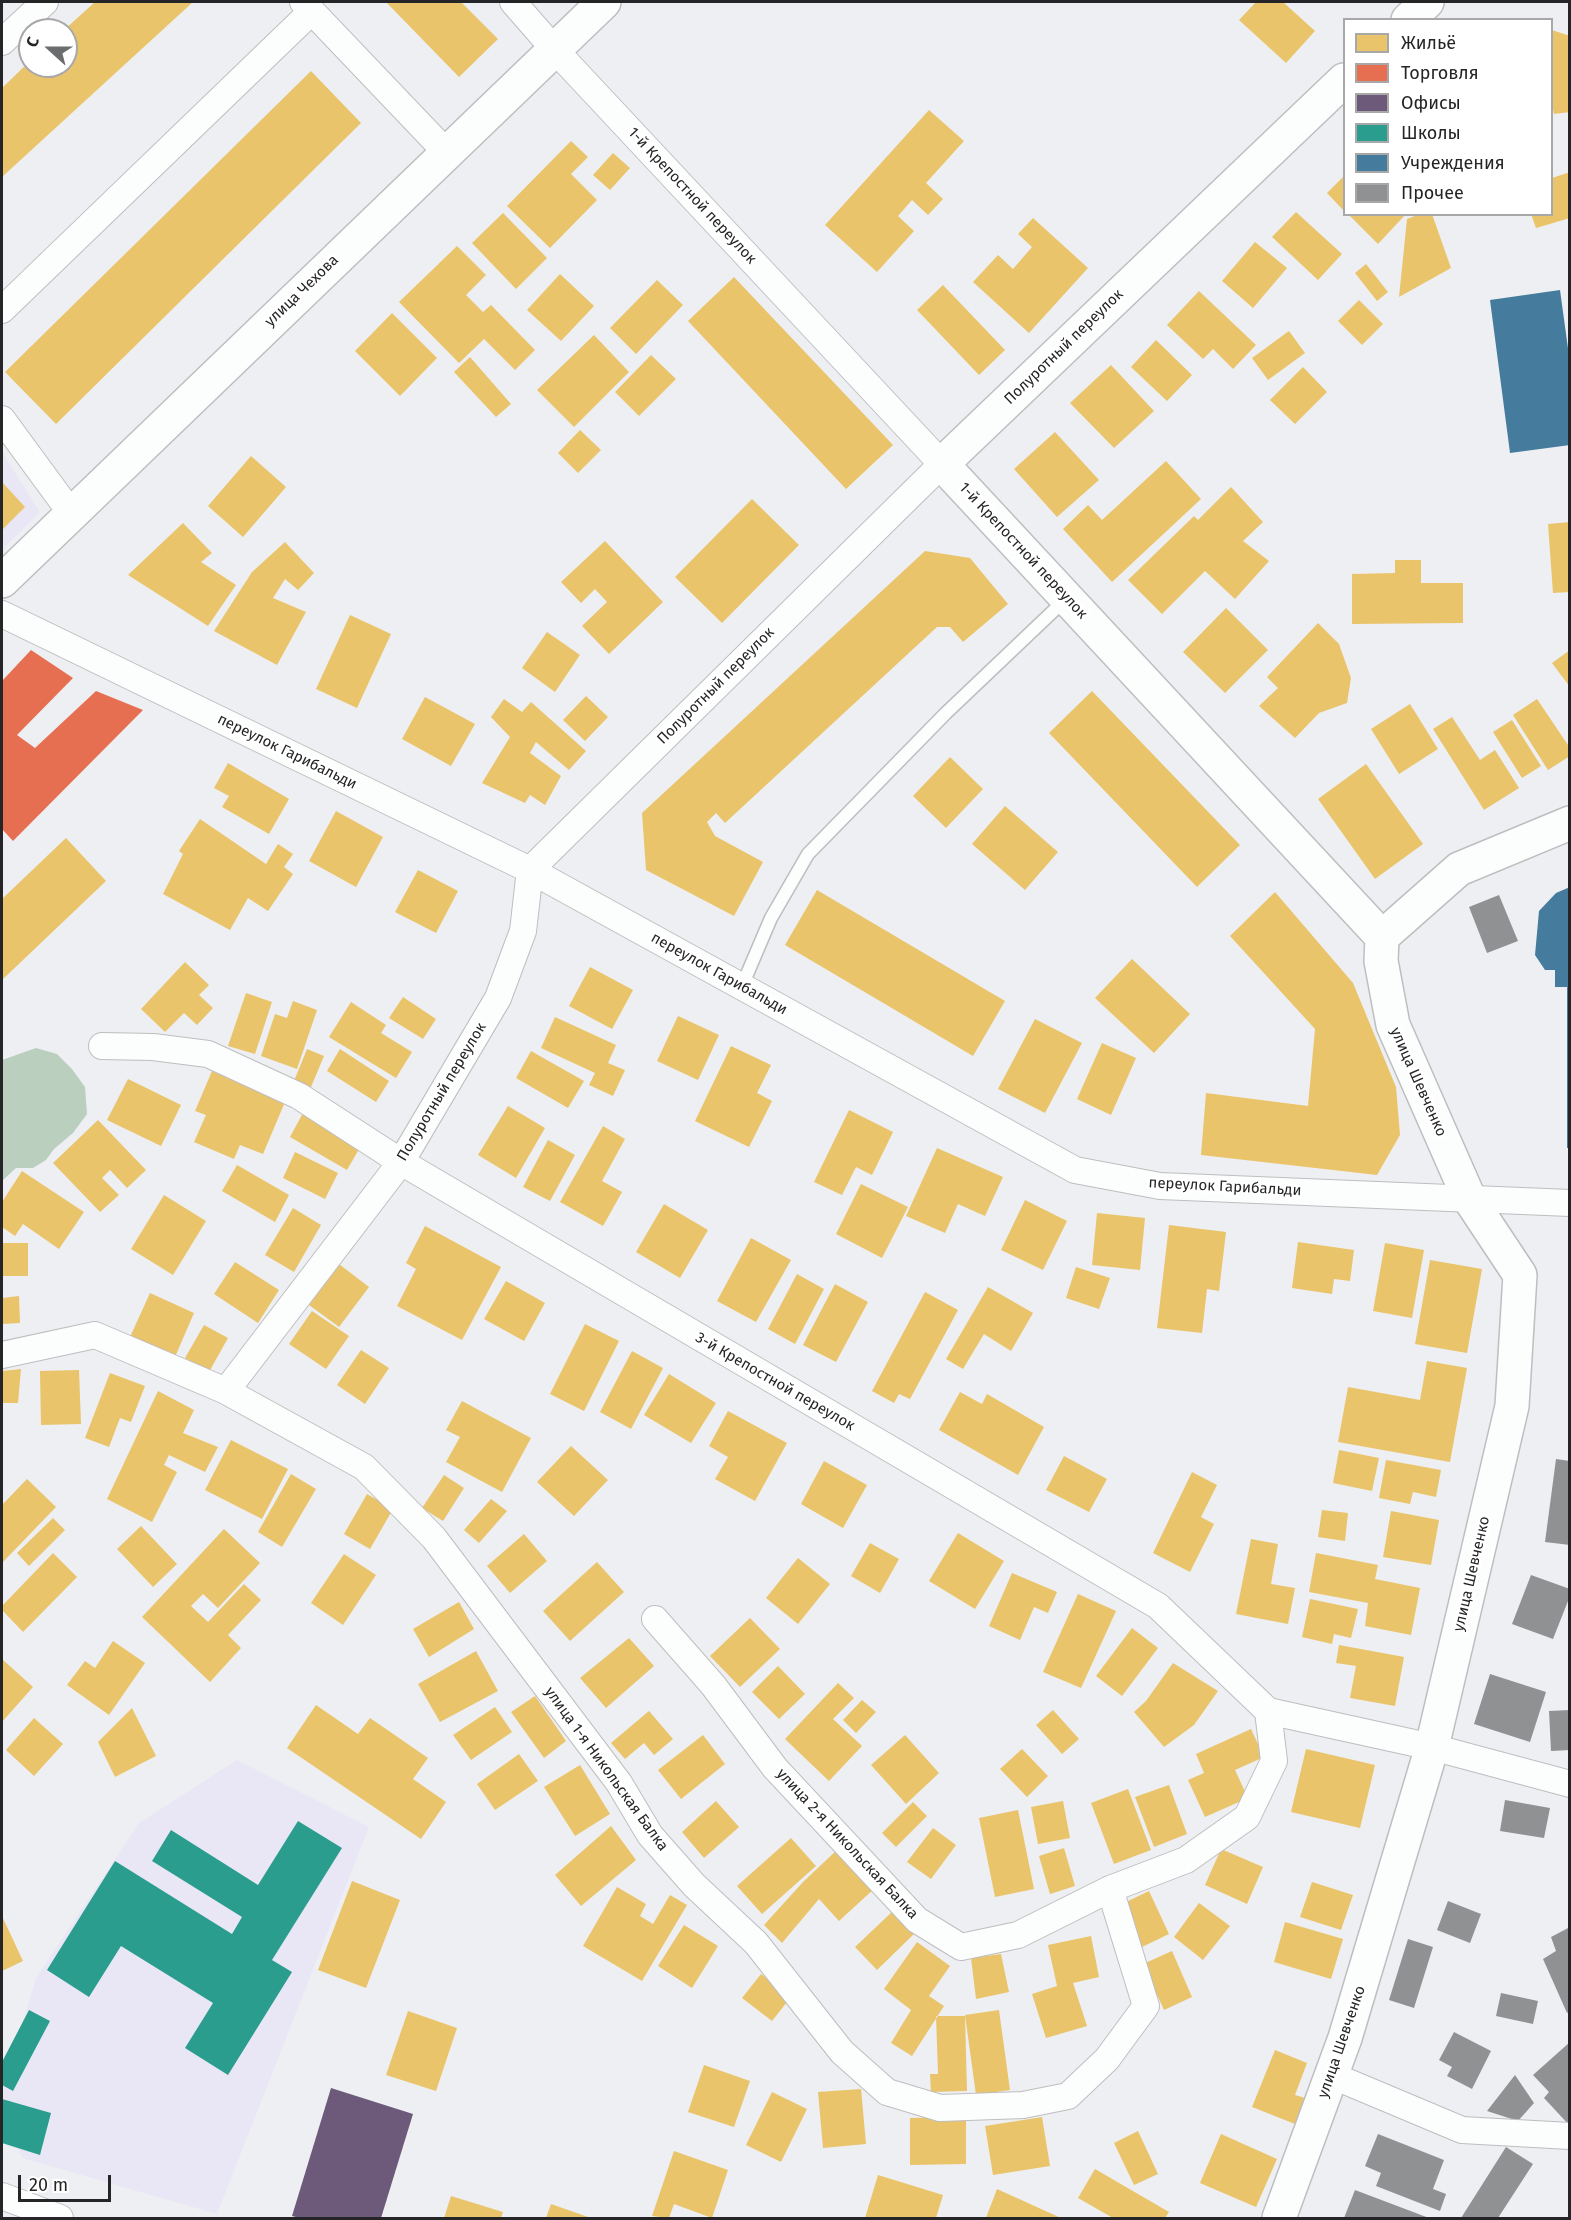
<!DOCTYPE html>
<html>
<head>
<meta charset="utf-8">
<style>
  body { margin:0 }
  #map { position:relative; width:1571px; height:2220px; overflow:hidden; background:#eeeff2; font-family:"Fira Sans",sans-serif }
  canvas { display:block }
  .frame { position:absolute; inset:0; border:3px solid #252527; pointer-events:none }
  .legend { position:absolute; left:1343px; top:18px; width:210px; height:198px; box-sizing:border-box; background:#fff; border:2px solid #a8a8a9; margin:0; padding:8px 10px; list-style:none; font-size:18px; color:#252527 }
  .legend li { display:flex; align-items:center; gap:12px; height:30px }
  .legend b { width:30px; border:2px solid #a8a8a9 }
  .north { position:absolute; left:18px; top:18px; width:60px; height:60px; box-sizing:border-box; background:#fff; border:2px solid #a8a8a9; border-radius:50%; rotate:291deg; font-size:16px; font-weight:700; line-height:24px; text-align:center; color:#252527 }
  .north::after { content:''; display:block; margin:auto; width:21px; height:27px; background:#6b6c6e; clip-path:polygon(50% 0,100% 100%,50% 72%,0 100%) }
  .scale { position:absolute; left:18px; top:2175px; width:93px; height:27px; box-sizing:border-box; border:3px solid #252527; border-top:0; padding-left:8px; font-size:18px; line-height:21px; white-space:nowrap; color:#252527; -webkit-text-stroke:4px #fff; paint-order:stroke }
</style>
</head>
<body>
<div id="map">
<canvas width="1571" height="2220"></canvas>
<div class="frame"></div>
<ul class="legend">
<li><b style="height:16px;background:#e9c46a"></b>Жильё</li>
<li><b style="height:16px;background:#e76f51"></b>Торговля</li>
<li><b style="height:16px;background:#6d597a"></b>Офисы</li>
<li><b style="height:16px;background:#2a9d8f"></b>Школы</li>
<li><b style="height:16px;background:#457b9d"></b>Учреждения</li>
<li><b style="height:16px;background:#909193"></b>Прочее</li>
</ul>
<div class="north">С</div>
<div class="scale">20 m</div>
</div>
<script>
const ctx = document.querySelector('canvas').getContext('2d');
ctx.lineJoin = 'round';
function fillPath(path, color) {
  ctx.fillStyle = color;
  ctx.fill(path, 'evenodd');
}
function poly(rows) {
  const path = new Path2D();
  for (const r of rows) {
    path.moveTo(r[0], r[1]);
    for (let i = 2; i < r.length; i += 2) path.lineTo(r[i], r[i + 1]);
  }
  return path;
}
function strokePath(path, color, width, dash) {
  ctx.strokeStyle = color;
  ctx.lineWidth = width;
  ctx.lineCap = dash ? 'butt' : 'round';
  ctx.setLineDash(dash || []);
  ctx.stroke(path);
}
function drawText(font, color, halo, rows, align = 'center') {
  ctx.font = font + ' "Fira Sans",sans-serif';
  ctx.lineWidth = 6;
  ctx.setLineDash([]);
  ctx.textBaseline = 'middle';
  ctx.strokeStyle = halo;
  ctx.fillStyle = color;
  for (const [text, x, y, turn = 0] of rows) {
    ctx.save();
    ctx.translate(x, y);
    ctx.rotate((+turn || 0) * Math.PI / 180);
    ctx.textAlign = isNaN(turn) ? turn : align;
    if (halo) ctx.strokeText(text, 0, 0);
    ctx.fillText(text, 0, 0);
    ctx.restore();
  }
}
const education = poly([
  [2,452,40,512,2,550],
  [237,1760,369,1827,217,2214,22,2158,2,2110,2,2091,36,1978,139,1823]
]);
const forest = poly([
  [36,1048,57,1054,72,1069,85,1087,87,1114,73,1133,54,1149,46,1160,33,1168,16,1168,2,1181,2,1060]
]);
const homes = poly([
  [95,2,193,2,2,177,2,88,30,61,30,66,66,66,66,30,64,30],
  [386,2,461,2,498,39,459,77],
  [1256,2,1283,2,1315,31,1286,63,1239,20],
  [1552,30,1570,36,1570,112,1554,114,1552,104],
  [311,71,361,123,56,424,5,372],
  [929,110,964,141,926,183,943,199,928,215,912,200,898,216,914,231,877,272,825,225],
  [571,141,588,157,571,174,597,200,550,248,507,206],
  [613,153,630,168,610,190,593,175],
  [1570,172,1570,218,1536,228,1531,214,1552,214,1552,178],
  [1344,176,1344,211,1327,193],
  [1296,212,1342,254,1318,280,1272,237],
  [503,213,547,258,516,289,472,243],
  [1348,214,1406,214,1378,244],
  [1420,214,1432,214,1451,268,1399,297,1407,219],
  [1033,218,1088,268,1029,333,973,282,998,255,1013,269,1032,247,1018,234],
  [1255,242,1287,268,1253,308,1222,281],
  [457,246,486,275,466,295,483,312,491,305,535,350,515,370,484,339,459,363,399,302],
  [1366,264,1388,292,1377,301,1355,273],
  [560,274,594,306,561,341,527,310],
  [734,277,893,445,846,489,688,321],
  [657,280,683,305,636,354,610,328],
  [943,285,1005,350,979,375,917,310],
  [1199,291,1256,345,1233,369,1213,349,1203,359,1167,325],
  [1359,300,1383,324,1362,345,1338,321],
  [392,313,437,358,400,396,355,351],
  [1289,331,1305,353,1268,380,1252,358],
  [594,335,629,372,574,427,537,390],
  [1156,340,1192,375,1167,401,1131,367],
  [651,355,676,379,639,416,615,392],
  [470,357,511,404,496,417,454,372],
  [1111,365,1154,411,1114,448,1070,403],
  [1303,367,1327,392,1295,424,1270,400],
  [580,430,601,450,578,473,558,453],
  [1055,432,1099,480,1057,517,1014,469],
  [251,456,286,487,243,537,208,506],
  [1166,461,1201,499,1112,582,1063,529,1088,505,1102,520],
  [2,482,25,507,2,530],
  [1231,487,1263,522,1243,541,1269,561,1235,599,1205,571,1162,614,1128,580,1194,516,1198,520],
  [752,499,799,545,722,623,675,577],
  [1570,522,1570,592,1553,593,1548,524],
  [183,523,212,553,201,562,236,585,208,626,128,575],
  [605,541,663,602,609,654,582,626,607,602,595,589,581,603,561,582],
  [285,542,314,573,298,590,285,579,273,598,306,612,277,665,214,631,252,572],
  [925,551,970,558,1008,604,963,642,950,627,937,627,725,823,716,813,707,822,715,836,763,862,734,916,646,870,642,813],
  [1395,560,1421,560,1421,583,1463,583,1463,623,1352,624,1352,574,1395,573],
  [1226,608,1268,650,1225,693,1183,652],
  [350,615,391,634,357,708,316,689],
  [1318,623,1339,644,1351,678,1347,703,1319,713,1295,738,1259,706,1278,688,1267,677],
  [547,632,580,655,555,692,522,668],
  [1570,650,1570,687,1552,663],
  [1092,691,1240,845,1197,887,1049,733],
  [586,696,608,717,585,741,563,720],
  [425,697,475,724,451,766,402,739],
  [504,699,522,712,531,702,586,751,569,770,536,742,530,753,561,776,545,805,530,795,525,803,482,783,510,737,491,717],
  [1537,699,1570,748,1570,756,1548,770,1513,715],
  [1410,704,1438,749,1399,774,1371,729],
  [1452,717,1480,760,1495,750,1519,788,1484,810,1433,729],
  [1512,720,1541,766,1522,778,1493,732],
  [950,757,983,789,946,828,913,796],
  [228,763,289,799,269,834,222,807,229,796,214,788],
  [1366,764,1423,844,1375,879,1318,799],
  [1005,806,1058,852,1025,890,972,844],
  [336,811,383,837,356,887,309,861],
  [200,819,266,864,278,844,293,854,284,867,293,874,268,911,248,898,230,930,163,894,183,854,179,851],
  [66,838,106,881,2,980,2,899],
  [418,870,458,891,436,933,395,912],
  [817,890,1005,1001,973,1056,785,945],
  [1275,892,1353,983,1396,1087,1400,1135,1377,1175,1201,1155,1206,1093,1308,1106,1315,1029,1230,936],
  [1132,959,1190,1014,1154,1053,1095,998],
  [185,962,209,985,199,995,213,1008,197,1025,184,1013,165,1032,141,1009],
  [590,967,633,990,612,1029,569,1006],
  [246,993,272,1002,255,1054,228,1046],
  [403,997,436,1019,423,1039,389,1018],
  [293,1001,317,1010,297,1069,261,1056,275,1014,287,1018],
  [351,1002,386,1025,381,1033,412,1052,396,1078,329,1037],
  [678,1016,719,1035,698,1080,657,1061],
  [555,1017,616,1045,608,1063,625,1070,613,1096,589,1085,595,1073,541,1048],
  [1035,1019,1082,1043,1045,1113,998,1089],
  [1102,1043,1136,1058,1111,1115,1077,1099],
  [731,1046,771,1065,757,1093,772,1101,749,1147,695,1121],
  [307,1049,324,1056,311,1087,294,1081],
  [340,1049,389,1081,376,1102,327,1071],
  [531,1051,584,1081,568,1108,516,1078],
  [212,1071,285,1102,263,1154,240,1145,234,1159,194,1142,206,1115,195,1111],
  [128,1079,181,1105,161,1146,107,1120],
  [508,1106,545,1128,516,1178,478,1155],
  [849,1110,893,1132,872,1175,856,1167,842,1195,814,1182],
  [304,1111,362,1144,347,1170,290,1137],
  [98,1120,146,1170,127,1188,110,1170,102,1178,119,1195,100,1212,53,1163],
  [603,1126,625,1139,602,1181,622,1192,603,1226,560,1202],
  [548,1140,575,1155,550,1201,523,1187],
  [937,1148,1003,1177,985,1216,958,1204,945,1233,906,1216],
  [295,1152,338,1173,325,1199,283,1178],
  [237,1165,289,1195,275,1222,222,1191],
  [22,1171,84,1212,59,1249,23,1224,15,1236,2,1227,2,1202],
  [861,1184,908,1207,882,1258,836,1234],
  [164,1195,206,1221,173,1275,131,1249],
  [1025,1200,1067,1221,1043,1270,1001,1250],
  [664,1204,708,1230,680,1278,636,1252],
  [293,1208,321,1225,294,1272,265,1255],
  [1097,1213,1145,1218,1140,1270,1092,1265],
  [1169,1225,1226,1232,1219,1291,1207,1289,1202,1333,1157,1328],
  [425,1226,501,1267,462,1340,397,1306,416,1269,406,1263],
  [751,1238,791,1260,756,1322,717,1301],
  [1298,1242,1354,1250,1350,1281,1334,1279,1332,1294,1292,1288],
  [2,1243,28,1243,28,1276,2,1276],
  [1385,1243,1424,1250,1412,1318,1373,1311],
  [1430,1260,1482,1269,1467,1353,1415,1344],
  [235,1262,279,1290,258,1323,214,1294],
  [339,1264,369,1287,339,1327,309,1305],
  [1076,1267,1110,1278,1099,1309,1066,1298],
  [797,1274,824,1289,795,1344,768,1329],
  [506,1281,545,1303,524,1341,484,1319],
  [835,1284,868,1302,836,1362,803,1345],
  [988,1287,1033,1313,1011,1351,984,1334,963,1369,946,1359],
  [925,1292,958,1310,910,1399,899,1394,894,1403,872,1391],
  [150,1293,194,1313,175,1357,130,1337],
  [19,1296,20,1323,2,1324,2,1298],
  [312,1311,349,1336,326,1369,289,1344],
  [585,1324,619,1341,584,1411,550,1394],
  [204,1325,228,1338,209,1372,185,1358],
  [361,1350,389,1368,365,1404,337,1385],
  [632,1351,663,1368,631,1429,600,1412],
  [1427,1361,1467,1368,1450,1462,1338,1442,1348,1387,1420,1400],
  [21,1369,18,1403,2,1403,2,1371],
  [79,1370,81,1424,41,1425,40,1371],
  [110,1373,145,1386,131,1422,120,1418,109,1447,85,1438],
  [669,1374,716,1403,691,1443,644,1415],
  [158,1391,194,1410,183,1433,218,1447,205,1472,169,1455,164,1465,177,1472,152,1522,107,1499],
  [960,1392,982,1404,987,1394,1044,1427,1018,1475,939,1430],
  [462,1401,531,1438,502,1492,446,1462,460,1437,446,1430],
  [728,1411,787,1443,755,1501,715,1479,728,1457,709,1446],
  [231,1440,288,1469,262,1519,205,1490],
  [571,1446,608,1480,574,1516,537,1482],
  [1339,1450,1379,1458,1372,1491,1333,1483],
  [1064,1456,1107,1479,1089,1512,1046,1490],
  [1386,1460,1441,1470,1436,1497,1413,1492,1410,1504,1379,1498],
  [824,1461,867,1485,843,1528,801,1504],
  [1192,1472,1217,1485,1201,1517,1214,1524,1190,1572,1153,1553],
  [291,1474,316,1489,282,1547,258,1532],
  [444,1475,464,1488,443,1521,422,1508],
  [27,1479,56,1507,2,1563,2,1505],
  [367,1494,393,1509,370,1549,344,1534],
  [491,1499,507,1511,479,1543,464,1530],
  [1322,1510,1348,1513,1345,1541,1318,1537],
  [1391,1511,1439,1520,1431,1565,1383,1557],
  [53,1518,65,1530,29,1566,17,1553],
  [141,1526,177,1564,153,1587,117,1549],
  [224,1529,260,1563,218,1608,203,1594,191,1606,208,1622,244,1584,261,1600,228,1635,241,1648,210,1682,142,1617],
  [958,1533,1004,1561,975,1609,929,1581],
  [524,1534,547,1561,510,1593,487,1566],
  [1251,1539,1278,1544,1271,1584,1295,1588,1288,1624,1236,1614],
  [870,1543,899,1559,880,1593,851,1576],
  [53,1553,77,1577,23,1632,2,1610,2,1606],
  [1316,1553,1378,1565,1375,1579,1420,1588,1411,1635,1365,1626,1368,1603,1309,1592],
  [344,1554,376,1575,343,1625,311,1603],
  [798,1558,830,1584,798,1624,766,1598],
  [597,1562,624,1592,570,1641,543,1611],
  [1012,1573,1057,1592,1048,1613,1034,1607,1020,1640,989,1626],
  [1078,1594,1116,1611,1081,1688,1043,1672],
  [1310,1599,1358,1609,1351,1638,1334,1634,1332,1644,1302,1637],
  [459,1602,474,1629,429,1657,413,1629],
  [750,1618,780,1649,740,1687,710,1656],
  [1132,1628,1158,1648,1122,1696,1096,1676],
  [629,1638,654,1666,606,1708,580,1678],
  [113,1641,145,1663,109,1715,67,1685,85,1661,95,1668],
  [1339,1645,1404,1657,1395,1706,1350,1698,1356,1666,1336,1663],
  [476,1651,498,1691,440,1722,418,1684],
  [2,1659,33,1687,2,1722],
  [1173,1663,1218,1691,1194,1725,1164,1747,1134,1712,1146,1701],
  [778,1666,805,1694,779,1719,752,1692],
  [838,1683,854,1698,833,1719,862,1746,829,1781,785,1739],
  [535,1696,566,1741,544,1758,511,1712],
  [862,1700,876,1712,856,1733,843,1720],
  [316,1705,358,1734,370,1718,428,1758,413,1779,446,1802,421,1839,287,1748],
  [495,1707,512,1732,471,1760,453,1735],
  [132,1708,156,1756,115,1777,98,1742],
  [1053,1710,1079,1739,1062,1754,1036,1725],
  [649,1711,673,1739,654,1755,644,1743,625,1759,611,1743],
  [34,1718,63,1744,34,1776,6,1750],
  [1251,1729,1264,1757,1235,1770,1248,1798,1205,1817,1188,1780,1204,1773,1196,1754],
  [703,1735,725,1764,681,1799,658,1770],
  [905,1735,939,1773,906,1804,871,1765],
  [1022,1749,1048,1776,1027,1797,1000,1769],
  [1306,1749,1375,1765,1360,1828,1291,1812],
  [519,1754,538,1781,495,1810,477,1784],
  [580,1765,610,1814,575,1836,544,1787],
  [1169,1785,1187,1834,1154,1847,1135,1797],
  [1128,1789,1151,1850,1114,1864,1091,1803],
  [716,1801,739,1827,704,1858,682,1832],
  [1063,1801,1070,1838,1038,1844,1031,1807],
  [913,1802,927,1816,896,1847,882,1833],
  [1018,1810,1034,1889,995,1897,979,1818],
  [611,1826,636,1860,581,1906,555,1875],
  [933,1828,956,1845,931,1879,907,1862],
  [791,1838,816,1866,762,1914,737,1886],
  [839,1848,875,1888,839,1921,819,1899,782,1943,764,1925,803,1882],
  [1064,1848,1075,1886,1050,1894,1039,1856],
  [1221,1849,1263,1867,1247,1904,1205,1885],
  [352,1881,400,1900,366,1988,318,1970],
  [1312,1882,1353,1895,1341,1930,1300,1917],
  [617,1887,646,1904,640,1916,653,1924,670,1895,687,1905,642,1981,583,1946],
  [1149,1891,1169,1934,1142,1947,1122,1904],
  [1199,1903,1230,1926,1203,1960,1174,1937],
  [894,1910,915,1933,877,1970,855,1947],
  [2,1916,23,1961,2,1971],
  [1285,1922,1343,1939,1331,1979,1274,1962],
  [684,1925,718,1946,692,1988,658,1966],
  [1091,1936,1099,1977,1073,1983,1087,2026,1046,2038,1032,1994,1057,1986,1048,1945],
  [917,1942,950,1966,929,1996,944,2006,912,2056,891,2043,911,2010,884,1989],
  [1172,1951,1192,1997,1164,2010,1143,1964],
  [1001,1954,1009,1992,976,1999,971,1958],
  [761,1974,791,1997,772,2021,742,1998],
  [999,2010,1010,2090,976,2095,965,2015],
  [408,2011,457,2028,436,2091,386,2075],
  [936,2016,965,2016,967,2091,931,2092,930,2074,938,2074],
  [1275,2050,1307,2063,1295,2095,1305,2098,1295,2124,1252,2107],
  [704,2065,750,2081,734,2127,688,2112],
  [861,2089,866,2144,823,2148,818,2092],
  [772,2092,807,2109,781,2162,746,2145],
  [966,2117,966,2164,910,2165,910,2118],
  [1042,2117,1050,2166,993,2175,985,2126],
  [1138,2131,1158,2174,1134,2185,1114,2143],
  [1221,2134,1277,2159,1256,2207,1200,2183],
  [674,2151,728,2170,712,2218,674,2204,669,2218,652,2216],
  [1095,2169,1169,2212,1165,2218,1113,2218,1078,2198],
  [878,2175,943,2195,936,2218,865,2218],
  [997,2189,1061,2218,986,2218],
  [451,2196,503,2212,501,2218,444,2218],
  [551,2204,591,2218,546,2218]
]);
const shops = poly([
  [31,650,73,678,17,735,35,748,96,691,143,710,13,841,2,829,2,681]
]);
const offices = poly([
  [331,2088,413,2114,381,2218,300,2218,292,2216]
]);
const schools = poly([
  [298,1821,342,1848,272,1960,292,1972,228,2075,185,2048,213,2003,121,1946,89,1997,47,1970,115,1861,232,1934,242,1917,152,1861,171,1830,258,1885],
  [29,2010,50,2021,13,2091,2,2085,2,2062],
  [2,2099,51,2113,40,2155,2,2143]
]);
const public = poly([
  [1560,290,1570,363,1570,445,1510,453,1490,300],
  [1570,887,1570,1148,1567,1148,1567,987,1555,987,1555,970,1545,970,1535,955,1539,911,1556,893]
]);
const building = poly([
  [1499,895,1518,941,1487,953,1469,907],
  [1556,1459,1570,1461,1570,1545,1545,1542],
  [1531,1575,1570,1589,1570,1596,1553,1639,1512,1624],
  [1490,1674,1546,1692,1530,1742,1474,1724],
  [1570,1710,1570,1750,1551,1751,1549,1711],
  [1505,1800,1550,1808,1544,1838,1500,1831],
  [1448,1901,1481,1914,1470,1943,1437,1930],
  [1570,1927,1570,2011,1567,2013,1543,1959,1556,1951,1551,1937],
  [1408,1939,1433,1947,1414,2008,1389,2000],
  [1501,1993,1538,2001,1533,2024,1496,2016],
  [1454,2032,1491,2051,1472,2089,1447,2076,1452,2067,1439,2060],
  [1570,2042,1570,2126,1544,2098,1549,2092,1533,2075],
  [1515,2075,1534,2103,1518,2121,1487,2111],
  [1378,2134,1444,2160,1433,2189,1446,2194,1440,2211,1376,2186,1381,2173,1365,2166],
  [1506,2147,1533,2164,1498,2218,1461,2218],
  [1355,2190,1429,2218,1344,2218]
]);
const lane = poly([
  [742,986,771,918,808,854,946,713,1067,598]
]);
const street = poly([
  [303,2,446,152],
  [2,42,45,2],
  [2,310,312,11],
  [2,419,71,513],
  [2,614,530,870,1075,1170,1160,1186,1570,1203],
  [102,1046,153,1047,208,1054,299,1096,401,1162,1158,1606,1268,1711,1432,1747,1570,1784],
  [2,1355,95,1335,226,1391,364,1467,434,1538,619,1783,650,1835,694,1885,756,1943,842,2052,887,2092,940,2108,1023,2105,1068,2096,1107,2059,1146,2006,1110,1889],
  [226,1391,401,1162,498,998,523,931,530,870,942,464,554,49,513,2],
  [655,1619,713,1685,775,1768,917,1920,961,1947,1018,1935,1110,1889,1186,1860,1247,1817,1274,1761,1268,1711],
  [1331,2075,1462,2130,1570,2136],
  [2,2196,60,2218]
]);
const secondary = poly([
  [1408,20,1427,2],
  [1344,80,942,464,1382,937],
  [2,581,604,2],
  [1382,937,1459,869,1570,823],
  [1279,2218,1345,2038,1432,1747,1512,1406,1520,1275,1469,1198,1393,1025,1381,961,1382,937]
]);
const streetNames = [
  ["1-й Крепостной переулок",692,196,47],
  ["улица Чехова",302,291,-44],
  ["Полуротный переулок",1064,347,-44],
  ["1-й Крепостной переулок",1023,551,47],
  ["Полуротный переулок",716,686,-45],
  ["переулок Гарибальди",287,752,26],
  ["переулок Гарибальди",719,974,29],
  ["улица Шевченко",1418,1082,66],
  ["Полуротный переулок",442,1092,-59],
  ["переулок Гарибальди",1225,1187,3],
  ["3-й Крепостной переулок",775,1382,30],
  ["улица Шевченко",1472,1574,-77],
  ["улица 1-я Никольская Балка",606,1769,54],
  ["улица 2-я Никольская Балка",847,1844,47],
  ["улица Шевченко",1342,2042,-71]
];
fillPath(education, '#e9e7f5');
fillPath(forest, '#bbcfbf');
fillPath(homes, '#e9c46a');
fillPath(shops, '#e76f51');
fillPath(offices, '#6d597a');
fillPath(schools, '#2a9d8f');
fillPath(public, '#457b9d');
fillPath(building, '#909193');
strokePath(lane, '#bebec0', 15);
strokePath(street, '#bebec0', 28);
strokePath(secondary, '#bebec0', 36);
strokePath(lane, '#fcfdfd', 12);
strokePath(street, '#fcfdfd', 26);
strokePath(secondary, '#fcfdfd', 33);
drawText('15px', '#252527', '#fff', streetNames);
</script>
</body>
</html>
